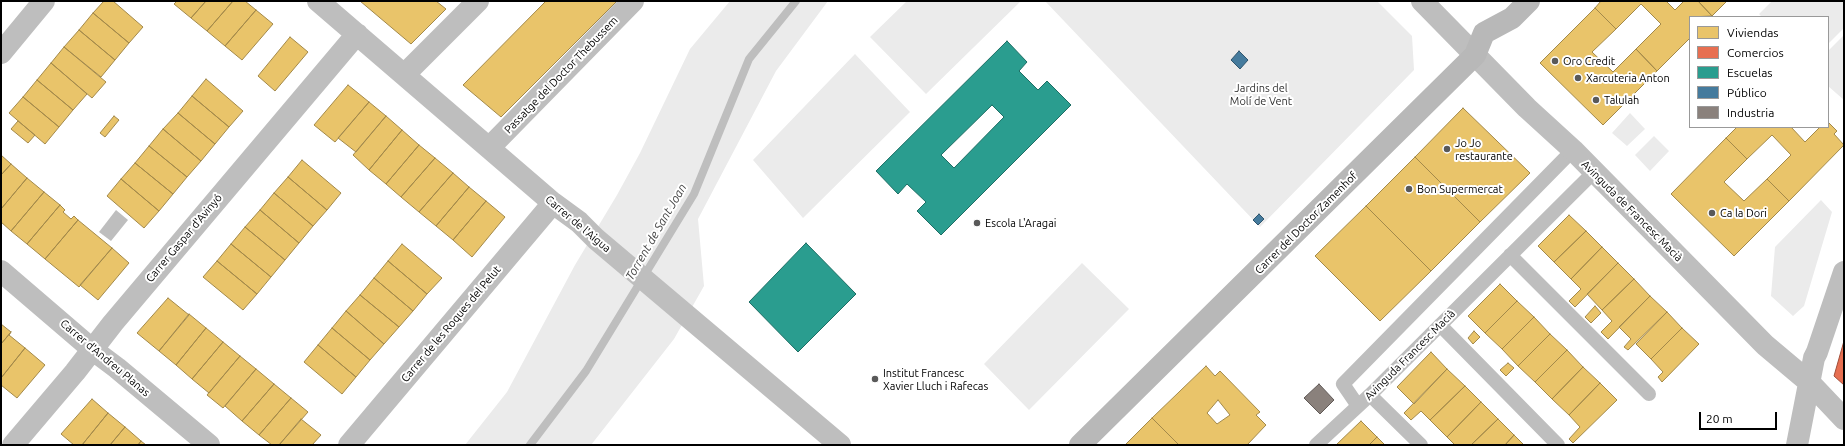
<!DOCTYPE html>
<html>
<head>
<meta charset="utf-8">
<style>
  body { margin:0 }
  #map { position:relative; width:1845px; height:446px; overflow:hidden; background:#fff; font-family:Ubuntu,sans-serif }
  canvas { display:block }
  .frame { position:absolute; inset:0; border:2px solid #000; pointer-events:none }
  .legend { position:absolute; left:1689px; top:16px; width:140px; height:112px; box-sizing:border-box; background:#fff; border:1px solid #999; margin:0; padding:5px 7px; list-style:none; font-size:12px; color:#000 }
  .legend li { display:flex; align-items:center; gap:8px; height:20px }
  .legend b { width:20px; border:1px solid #999 }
  .scale { position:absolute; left:1699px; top:412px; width:78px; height:18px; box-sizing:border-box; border:2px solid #000; border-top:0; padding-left:5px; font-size:12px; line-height:14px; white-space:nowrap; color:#000; -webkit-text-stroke:3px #fff; paint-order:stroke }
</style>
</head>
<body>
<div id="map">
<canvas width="1845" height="446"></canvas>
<div class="frame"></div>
<ul class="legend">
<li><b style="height:11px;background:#e9c46a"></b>Viviendas</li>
<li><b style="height:11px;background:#e76f51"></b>Comercios</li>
<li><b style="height:11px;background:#2a9d8f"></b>Escuelas</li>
<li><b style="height:11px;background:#457b9d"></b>Público</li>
<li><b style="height:11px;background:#8a817c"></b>Industria</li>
</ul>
<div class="scale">20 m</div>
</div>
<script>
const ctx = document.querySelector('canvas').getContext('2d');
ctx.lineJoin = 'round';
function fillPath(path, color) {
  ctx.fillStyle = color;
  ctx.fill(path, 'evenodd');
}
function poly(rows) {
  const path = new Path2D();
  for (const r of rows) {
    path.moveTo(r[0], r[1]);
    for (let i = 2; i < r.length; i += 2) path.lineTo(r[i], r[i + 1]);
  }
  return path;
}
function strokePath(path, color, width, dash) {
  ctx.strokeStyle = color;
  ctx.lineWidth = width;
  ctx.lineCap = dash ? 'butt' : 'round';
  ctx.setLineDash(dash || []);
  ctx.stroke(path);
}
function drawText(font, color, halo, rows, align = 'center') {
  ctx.font = font + ' Ubuntu,sans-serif';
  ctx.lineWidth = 4;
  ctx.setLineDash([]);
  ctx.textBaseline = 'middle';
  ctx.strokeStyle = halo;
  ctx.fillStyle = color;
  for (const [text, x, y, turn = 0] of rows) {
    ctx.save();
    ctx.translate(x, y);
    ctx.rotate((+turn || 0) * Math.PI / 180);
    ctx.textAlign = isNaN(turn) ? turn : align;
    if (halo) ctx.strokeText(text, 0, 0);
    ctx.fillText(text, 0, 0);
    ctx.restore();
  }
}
const green = poly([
  [730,1,828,1,776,71,698,219,704,286,674,339,591,445,465,445,507,392,575,265,617,195,640,153,690,49],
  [907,1,1021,1,926,94,870,37],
  [1045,1,1377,1,1412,36,1414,70,1260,227],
  [1772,1,1844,1,1844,28,1828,44,1828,17,1762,17,1759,14],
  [1844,35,1844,100,1828,86,1828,51],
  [855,54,910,112,803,218,753,160],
  [1630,113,1645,129,1627,146,1612,133],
  [1654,136,1669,151,1650,171,1635,155],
  [1821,200,1832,212,1804,306,1793,316,1771,296,1775,247],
  [1082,263,1129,309,1029,410,984,364]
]);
const water = poly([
  [116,210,128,220,111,241,99,232]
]);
const homes = poly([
  [104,1,113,1,143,27,129,43,93,13,104,1],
  [177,1,206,1,191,18,174,4,177,1],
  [206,1,233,1,207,31,191,18,206,1],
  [233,1,245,1,256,10,225,46,207,31,233,1],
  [360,1,436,1,446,9,411,44,360,1],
  [546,1,617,1,501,117,463,85,546,1],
  [1601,1,1666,1,1675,10,1684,1,1698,1,1712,16,1690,17,1690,38,1657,71,1636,49,1661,24,1641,4,1616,29,1595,8,1601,1],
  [1698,1,1727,1,1712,16,1698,1],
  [1595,8,1616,29,1592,52,1613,72,1636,49,1657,71,1603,125,1540,63,1595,8],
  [256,10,273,24,242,60,225,46,256,10],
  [93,13,129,43,115,60,79,30,93,13],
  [79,30,115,60,101,77,64,47,79,30],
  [290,37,308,52,275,91,258,76,290,37],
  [64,47,106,82,92,98,51,63,64,47],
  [51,63,87,94,73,110,37,80,51,63],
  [206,79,243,111,229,127,192,96,206,79],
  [37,80,73,110,59,127,23,97,37,80],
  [348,85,369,102,335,142,314,125,348,85],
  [192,96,229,127,215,144,178,113,192,96],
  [23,97,59,127,45,144,9,113,23,97],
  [369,102,386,116,356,152,338,138,369,102],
  [1463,108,1530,173,1480,222,1415,157,1463,108],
  [178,113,215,144,201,161,163,129,178,113],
  [114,116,119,120,105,137,100,133,114,116],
  [386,116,402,130,369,170,353,155,386,116],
  [18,121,35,135,28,143,11,129,18,121],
  [1828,122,1837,131,1834,134,1844,145,1789,201,1767,179,1791,155,1772,135,1747,159,1726,138,1737,127,1791,127,1805,142,1820,127,1828,127,1828,122],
  [163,129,201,161,187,177,149,146,163,129],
  [402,130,419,145,386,184,369,170,402,130],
  [1726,138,1747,159,1724,182,1744,201,1767,179,1789,201,1734,256,1671,194,1726,138],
  [419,145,435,158,401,197,386,184,419,145],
  [149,146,187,177,173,194,135,163,149,146],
  [1,155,11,164,1,175,1,155],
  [1415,157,1480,222,1431,271,1366,206,1415,157],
  [435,158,453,173,419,212,401,197,435,158],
  [302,160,341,193,327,210,288,177,302,160],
  [135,163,173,194,159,211,121,179,135,163],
  [11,164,27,178,1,209,1,175,11,164],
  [453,173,469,187,436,226,419,212,453,173],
  [288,177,327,210,313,226,274,193,288,177],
  [27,178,44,192,11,231,1,222,1,209,27,178],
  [121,179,159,211,144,228,107,196,121,179],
  [469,187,486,201,453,240,436,226,469,187],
  [44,192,60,205,27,244,11,231,44,192],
  [274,193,313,226,299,243,260,210,274,193],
  [486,201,505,217,472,257,453,240,486,201],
  [60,205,65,210,63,212,71,219,74,216,78,220,45,259,27,244,60,205],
  [1366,206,1431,271,1380,321,1315,256,1366,206],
  [260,210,299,243,285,260,245,227,260,210],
  [1569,215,1586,231,1554,262,1538,246,1569,215],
  [78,220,112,248,79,287,45,259,78,220],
  [245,227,285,260,271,277,231,244,245,227],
  [1586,231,1602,247,1571,279,1554,262,1586,231],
  [231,244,271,277,257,294,217,261,231,244],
  [402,244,442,278,427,294,388,261,402,244],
  [1602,247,1618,263,1575,307,1569,301,1581,289,1571,279,1602,247],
  [112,248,129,263,98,300,80,285,112,248],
  [217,261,257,294,243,310,203,277,217,261],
  [388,261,427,294,413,311,374,278,388,261],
  [1618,263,1634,279,1602,310,1587,294,1618,263],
  [374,278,413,311,399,327,360,295,374,278],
  [1634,279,1650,296,1608,339,1601,332,1612,321,1602,310,1634,279],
  [1500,284,1517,301,1485,333,1468,316,1500,284],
  [360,295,399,327,384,344,346,311,360,295],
  [1650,296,1667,312,1628,350,1624,347,1631,339,1619,327,1650,296],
  [168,298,189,315,159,351,137,333,168,298],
  [1517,301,1534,317,1502,349,1485,333,1517,301],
  [1595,306,1601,313,1591,323,1585,317,1595,306],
  [346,311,384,344,370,360,332,328,346,311],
  [1667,312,1682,328,1651,359,1636,344,1667,312],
  [189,314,206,328,176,365,159,351,189,314],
  [1534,317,1550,334,1518,366,1502,349,1534,317],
  [1,324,11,332,1,344,1,324],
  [206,328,223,342,192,379,176,365,206,328],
  [332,328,370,360,356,377,318,345,332,328],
  [1682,328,1699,344,1662,382,1658,377,1663,372,1651,359,1682,328],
  [1474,331,1480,337,1473,344,1468,338,1474,331],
  [11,332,9,335,25,348,1,378,1,344,11,332],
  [1550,334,1567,350,1535,382,1518,366,1550,334],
  [223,342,240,356,209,393,192,379,223,342],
  [318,345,356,377,342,394,304,362,318,345],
  [25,348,45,365,17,398,1,385,1,378,25,348],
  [1567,350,1583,367,1552,399,1535,382,1567,350],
  [1431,352,1447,369,1414,404,1397,387,1431,352],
  [240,356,256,369,223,408,207,395,240,356],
  [1508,363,1514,368,1506,376,1500,370,1508,363],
  [1206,366,1215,376,1220,371,1260,412,1256,415,1266,425,1247,445,1179,445,1152,418,1206,366],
  [1218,400,1230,415,1217,424,1207,413,1218,400],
  [1583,367,1600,383,1569,415,1552,399,1583,367],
  [256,369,274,384,242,421,225,406,256,369],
  [1447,369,1465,386,1430,420,1421,411,1411,420,1404,413,1447,369],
  [1600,383,1617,400,1573,443,1569,439,1580,427,1569,415,1600,383],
  [274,384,291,398,259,435,242,421,274,384],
  [1465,386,1481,402,1447,437,1430,420,1465,386],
  [291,398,308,412,279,445,272,445,259,435,291,398],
  [92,399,108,413,82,445,74,445,61,434,92,399],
  [1481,402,1498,419,1471,445,1455,445,1447,437,1481,402],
  [108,413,125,427,110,445,82,445,108,413],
  [1152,418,1179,445,1125,445,1152,418],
  [301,419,321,435,312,445,279,445,301,419],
  [1498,419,1514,435,1505,445,1471,445,1498,419],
  [1361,421,1377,437,1369,445,1336,445,1361,421],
  [125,427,141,441,138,445,110,445,125,427],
  [1514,435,1524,445,1505,445,1514,435],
  [1377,437,1385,445,1369,445,1377,437],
  [141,441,146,445,138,445,141,441]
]);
const shops = poly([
  [1844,341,1844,385,1834,376,1844,341]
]);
const schools = poly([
  [1007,41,1027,62,1019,71,1038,90,1047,81,1071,105,941,235,917,211,926,202,907,184,898,194,876,171,1007,41],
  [992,105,1004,117,954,168,941,155,992,105],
  [806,243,856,294,798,352,749,302,806,243]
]);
const public = poly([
  [1239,51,1248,60,1240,69,1231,60,1239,51],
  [1259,214,1264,219,1258,225,1253,220,1259,214]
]);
const industry = poly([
  [1319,384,1334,400,1320,414,1304,398,1319,384]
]);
const stream = poly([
  [530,445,586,371,694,194,749,59,796,1]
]);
const lane = poly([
  [1510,255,1649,394],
  [1440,325,1558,445],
  [1370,395,1421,445],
  [1358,406,1343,384,1573,150],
  [1316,445,1370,395,1594,172]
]);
const street = poly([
  [318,1,553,203,579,222,596,239,840,445],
  [1422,1,1527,108,1573,150,1765,345,1809,382,1844,419],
  [1,53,44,1],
  [405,74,478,1],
  [489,148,633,1],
  [1,271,93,350,117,368,209,445],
  [13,445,75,372,113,323,357,34],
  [349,445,553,203],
  [1797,445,1814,358,1817,352,1844,272]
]);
const secondary = poly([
  [1080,445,1475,55,1484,33,1512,18,1529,1]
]);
const markers = [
  [1555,61,4,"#595959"],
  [1578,78,4,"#595959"],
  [1596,100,4,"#595959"],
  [1447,149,4,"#595959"],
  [1409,189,4,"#595959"],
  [1712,213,4,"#595959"],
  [977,223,4,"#595959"],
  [875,379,4,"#595959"]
];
const poiNames = [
  ["Oro Credit",1563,61],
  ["Xarcuteria Anton",1586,78],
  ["Talulah",1604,100],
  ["Jo Jo",1455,143],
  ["restaurante",1455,156],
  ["Bon Supermercat",1417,189],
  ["Ca la Dori",1720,213],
  ["Escola L'Aragai",985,223],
  ["Institut Francesc",883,373],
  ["Xavier Lluch i Rafecas",883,386]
];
const streetNames = [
  ["Passatge del Doctor Thebussem",561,75,-46],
  ["Avinguda de Francesc Macià",1632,211,45],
  ["Carrer del Doctor Zamenhof",1306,223,-45],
  ["Carrer de l'Aigua",578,224,40],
  ["Carrer Gaspar d'Avinyó",184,238,-50],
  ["Carrer de les Roques del Pelut",451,324,-50],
  ["Avinguda Francesc Macià",1410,355,-45],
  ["Carrer d'Andreu Planas",105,358,40]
];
const parkNames = [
  ["Jardins del",1261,88],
  ["Molí de Vent",1261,101]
];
const waterNames = [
  ["Torrent de Sant Joan",656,232,-60]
];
fillPath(green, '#ebebeb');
fillPath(water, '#bebebe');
fillPath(homes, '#e9c46a');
strokePath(homes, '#a3894a', 1);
fillPath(shops, '#e76f51');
strokePath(shops, '#a24e39', 1);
fillPath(schools, '#2a9d8f');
strokePath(schools, '#1d6e64', 1);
fillPath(public, '#457b9d');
strokePath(public, '#30566e', 1);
fillPath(industry, '#8a817c');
strokePath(industry, '#615a57', 1);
strokePath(stream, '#bebebe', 8);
strokePath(lane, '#bebebe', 14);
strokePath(street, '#bebebe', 22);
strokePath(secondary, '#b8b8b8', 22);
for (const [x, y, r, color] of markers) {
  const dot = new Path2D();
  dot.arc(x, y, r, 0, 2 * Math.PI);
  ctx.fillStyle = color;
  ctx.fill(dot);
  strokePath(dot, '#fff', 1.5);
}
drawText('11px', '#000', '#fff', poiNames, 'left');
drawText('11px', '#000', '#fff', streetNames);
drawText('11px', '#323232', '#fff', parkNames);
drawText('italic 12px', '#434343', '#fff', waterNames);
</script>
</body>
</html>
